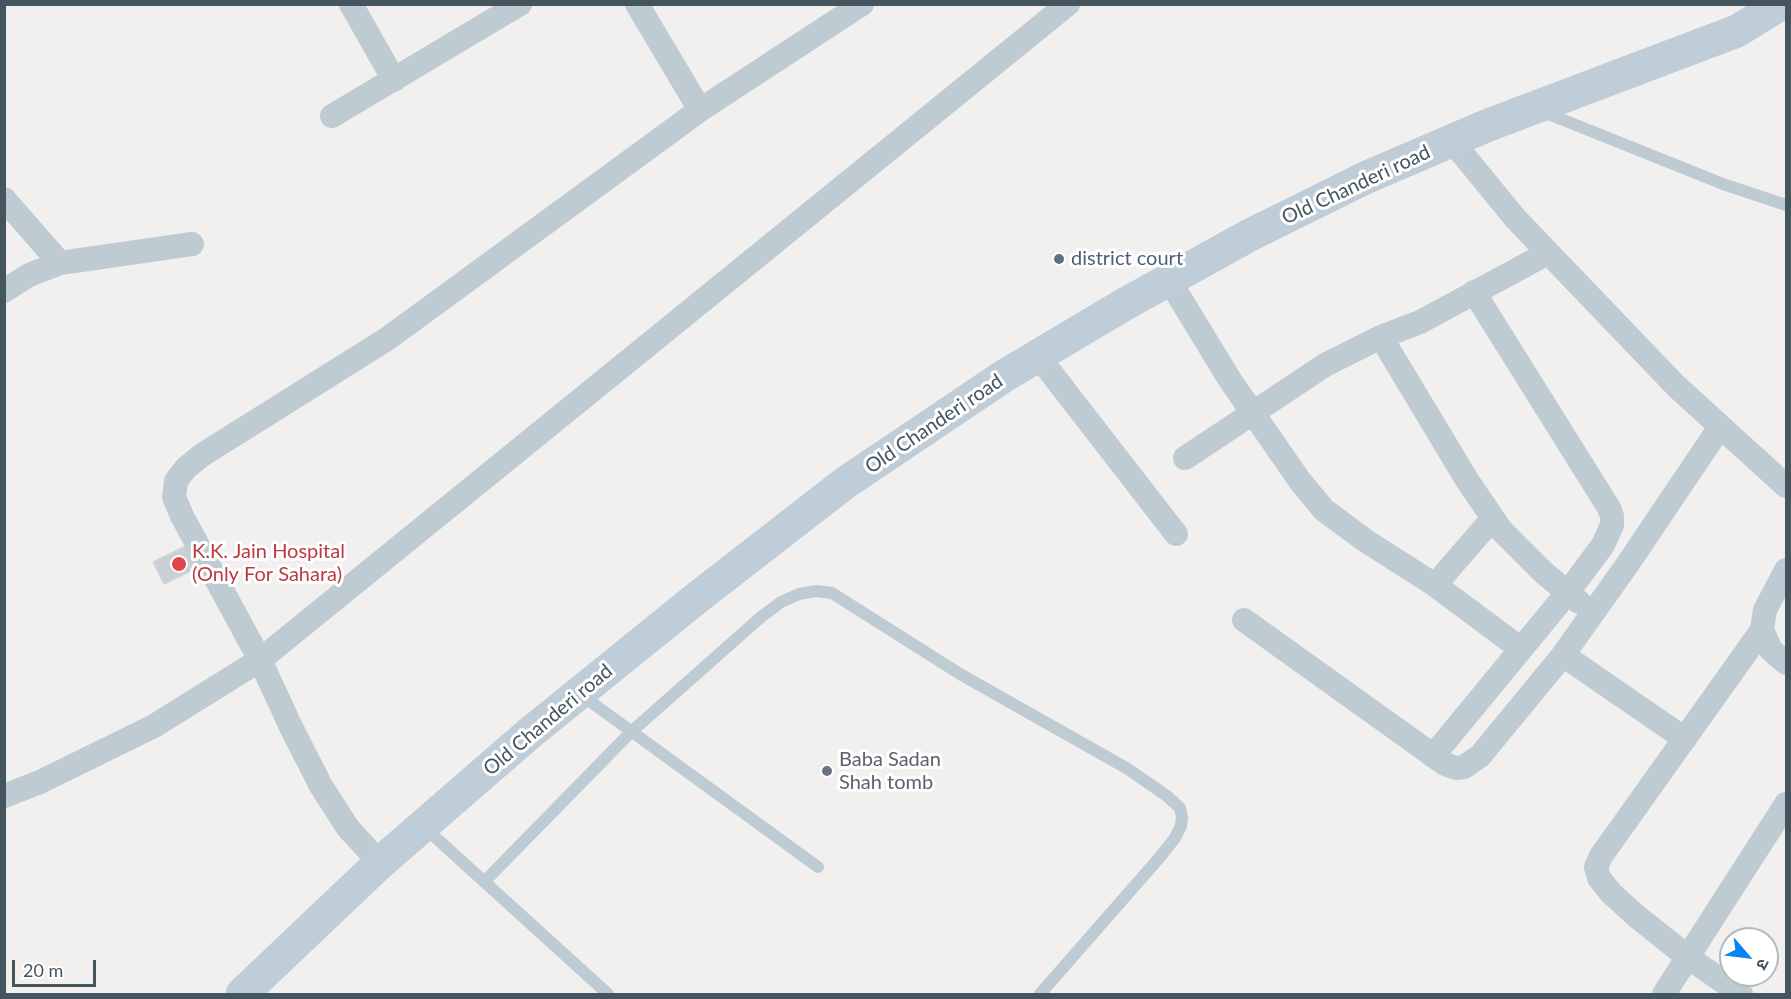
<!DOCTYPE html>
<html>
<head>
<meta charset="utf-8">
<style>
  body { margin:0 }
  #map { position:relative; width:1791px; height:999px; overflow:hidden; background:#f2efef; font-family:Lato,"Noto Sans Devanagari",sans-serif }
  canvas { display:block }
  .frame { position:absolute; inset:0; border:6px solid #45555e; pointer-events:none }
  .north { position:absolute; left:1719px; top:927px; width:60px; height:60px; box-sizing:border-box; background:#fff; border:2px solid #b5bbbf; border-radius:50%; rotate:118deg; font-size:16px; font-weight:700; line-height:24px; text-align:center; color:#45555e }
  .north::after { content:''; display:block; margin:auto; width:21px; height:27px; background:#0985f2; clip-path:polygon(50% 0,100% 100%,50% 72%,0 100%) }
  .scale { position:absolute; left:12px; top:960px; width:84px; height:27px; box-sizing:border-box; border:3px solid #45555e; border-top:0; padding-left:8px; font-size:18px; line-height:21px; white-space:nowrap; color:#45555e; -webkit-text-stroke:4px #fff; paint-order:stroke }
</style>
</head>
<body>
<div id="map">
<canvas width="1791" height="999"></canvas>
<div class="frame"></div>
<div class="north">उ</div>
<div class="scale">20 m</div>
</div>
<script>
const ctx = document.querySelector('canvas').getContext('2d');
ctx.lineJoin = 'round';
function fillPath(path, color) {
  ctx.fillStyle = color;
  ctx.fill(path, 'evenodd');
}
function poly(rows) {
  const path = new Path2D();
  for (const r of rows) {
    path.moveTo(r[0], r[1]);
    for (let i = 2; i < r.length; i += 2) path.lineTo(r[i], r[i + 1]);
  }
  return path;
}
function strokePath(path, color, width, dash) {
  ctx.strokeStyle = color;
  ctx.lineWidth = width;
  ctx.lineCap = dash ? 'butt' : 'round';
  ctx.setLineDash(dash || []);
  ctx.stroke(path);
}
function drawText(font, color, halo, rows, align = 'center') {
  ctx.font = font + ' Lato,sans-serif';
  ctx.lineWidth = 6;
  ctx.setLineDash([]);
  ctx.textBaseline = 'middle';
  ctx.strokeStyle = halo;
  ctx.fillStyle = color;
  for (const [text, x, y, turn = 0] of rows) {
    ctx.save();
    ctx.translate(x, y);
    ctx.rotate((+turn || 0) * Math.PI / 180);
    ctx.textAlign = isNaN(turn) ? turn : align;
    if (halo) ctx.strokeText(text, 0, 0);
    ctx.fillText(text, 0, 0);
    ctx.restore();
  }
}
const building = poly([
  [192,543,203,565,164,584,153,562,192,543]
]);
const lane = poly([
  [1541,111,1723,184,1786,205],
  [580,694,818,867],
  [424,827,608,994],
  [484,882,631,732,761,617,781,602,799,594,816,591,832,593,960,674,1128,769,1167,796,1180,808,1182,817,1181,826,1175,838,1160,857,1040,994]
]);
const street = poly([
  [351,4,394,80],
  [637,4,700,110],
  [332,116,520,4],
  [1452,141,1515,218,1676,386,1786,486],
  [4,199,60,263],
  [1169,280,1230,380,1300,481,1324,510,1366,541,1435,585,1521,649],
  [4,291,29,275,60,263,192,244],
  [1381,337,1467,480,1501,530,1543,572,1579,602],
  [1038,356,1176,534],
  [1185,458,1325,365,1381,337,1420,322,1548,253],
  [1786,570,1765,610,1762,630,1771,650,1786,663],
  [1435,585,1493,518],
  [1244,620,1445,764,1456,768,1464,767,1480,756,1563,655,1627,565,1720,427],
  [1563,655,1685,739],
  [1433,756,1568,592,1603,545,1612,525,1612,516,1609,508,1474,292],
  [4,796,40,782,154,726,260,660,1068,4],
  [380,863,348,828,321,786,291,727,260,660,182,516,174,497,176,481,186,468,202,455,387,339,700,110,862,4],
  [1664,994,1786,804],
  [1741,994,1689,958,1635,915,1611,893,1599,878,1596,867,1601,856,1762,630]
]);
const secondary = poly([
  [242,994,380,863,531,732,698,597,845,483,1004,376,1125,304,1250,235,1365,178,1486,126,1737,31,1781,4]
]);
const markers = [
  [1059,259,6,"#5c6f8a"],
  [179,564,8,"#e0444e"],
  [827,771,6,"#6b7280"]
];
const streetNames = [
  ["Old Chanderi road",1356,185,-25],
  ["Old Chanderi road",934,424,-34],
  ["Old Chanderi road",548,720,-40]
];
const serviceNames = [
  ["district court",1071,259]
];
const healthNames = [
  ["K.K. Jain Hospital",192,552],
  ["(Only For Sahara)",192,575]
];
const worshipNames = [
  ["Baba Sadan",839,760],
  ["Shah tomb",839,783]
];
fillPath(building, '#cacfd4');
strokePath(building, '#d2d6db', 1.5);
strokePath(lane, '#becbd2', 12);
strokePath(street, '#becbd2', 24);
strokePath(secondary, '#becdd8', 33);
for (const [x, y, r, color] of markers) {
  const dot = new Path2D();
  dot.arc(x, y, r, 0, 2 * Math.PI);
  ctx.fillStyle = color;
  ctx.fill(dot);
  strokePath(dot, '#fff', 2);
}
drawText('20px', '#45555e', '#fff', streetNames);
drawText('20px', '#4e5e75', '#fff', serviceNames, 'left');
drawText('20px', '#be3a42', '#fff', healthNames, 'left');
drawText('20px', '#5b616d', '#fff', worshipNames, 'left');
</script>
</body>
</html>
